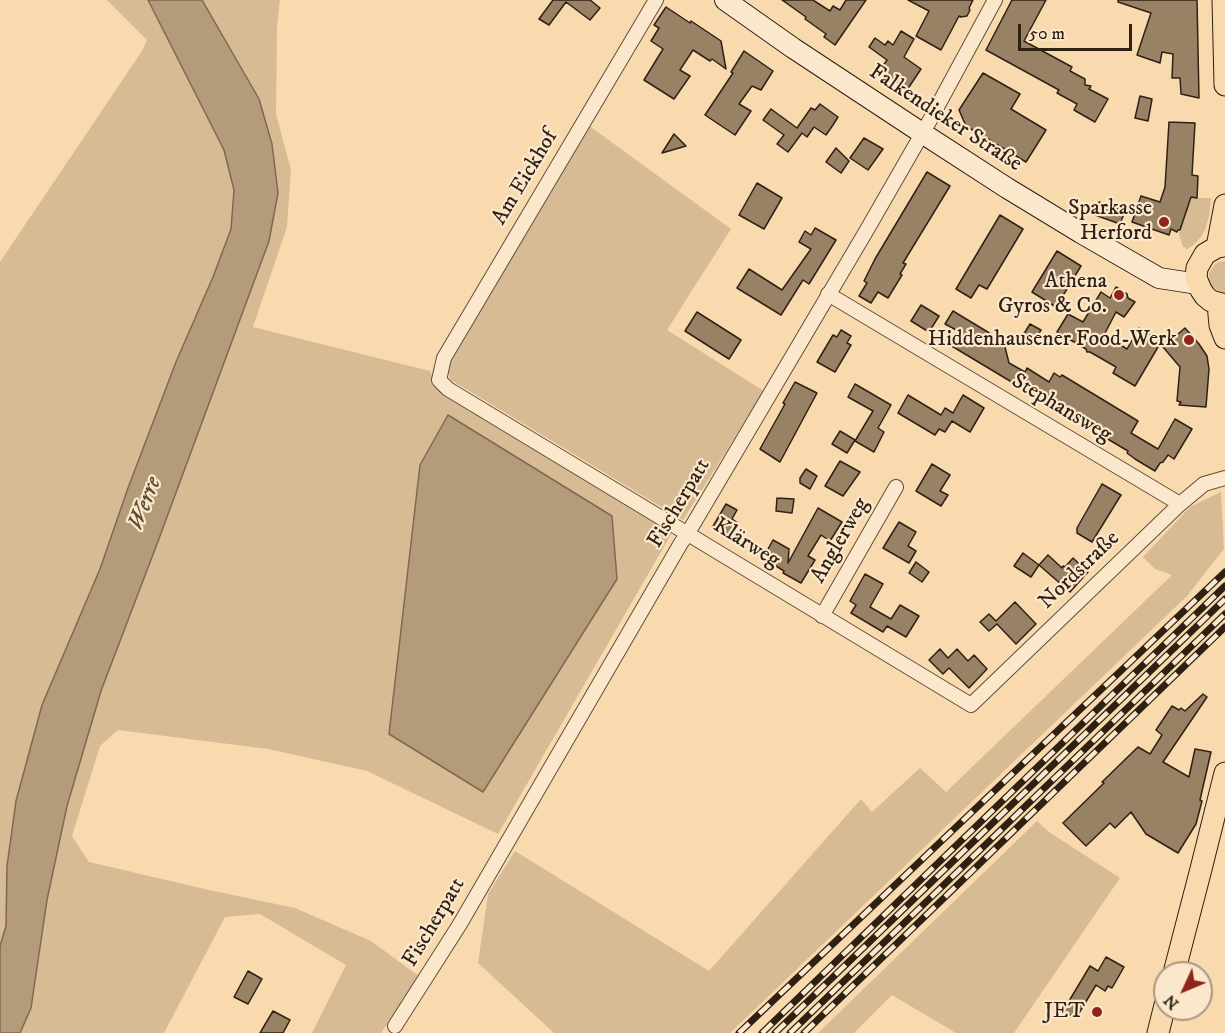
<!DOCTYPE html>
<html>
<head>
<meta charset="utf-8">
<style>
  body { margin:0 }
  #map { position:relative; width:1225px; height:1033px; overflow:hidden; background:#f9daaf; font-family:"IM FELL DW Pica",serif }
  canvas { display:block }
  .north { position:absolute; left:1153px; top:961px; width:60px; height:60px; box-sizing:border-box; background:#fbe7cb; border:2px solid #a99882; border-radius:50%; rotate:226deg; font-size:16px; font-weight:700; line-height:24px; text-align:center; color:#2e2114 }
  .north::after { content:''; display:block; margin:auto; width:21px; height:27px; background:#8f2418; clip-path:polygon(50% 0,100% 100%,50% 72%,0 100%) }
  .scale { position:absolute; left:1018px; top:24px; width:114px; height:27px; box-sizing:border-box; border:3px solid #2e2114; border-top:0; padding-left:8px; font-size:18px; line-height:21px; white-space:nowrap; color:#2e2114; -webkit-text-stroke:4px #fbe7cb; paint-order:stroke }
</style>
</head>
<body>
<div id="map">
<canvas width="1225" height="1033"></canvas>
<div class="north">N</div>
<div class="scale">50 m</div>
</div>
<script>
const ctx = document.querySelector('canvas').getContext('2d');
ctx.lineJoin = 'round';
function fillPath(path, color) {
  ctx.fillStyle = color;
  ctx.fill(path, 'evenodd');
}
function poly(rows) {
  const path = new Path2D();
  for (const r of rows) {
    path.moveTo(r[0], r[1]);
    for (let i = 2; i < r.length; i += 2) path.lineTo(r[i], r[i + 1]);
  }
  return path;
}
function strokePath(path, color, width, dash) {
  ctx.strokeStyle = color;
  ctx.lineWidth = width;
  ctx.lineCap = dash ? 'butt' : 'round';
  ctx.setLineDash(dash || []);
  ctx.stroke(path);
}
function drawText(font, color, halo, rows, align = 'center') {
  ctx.font = font + ' "IM FELL DW Pica",serif';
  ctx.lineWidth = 4.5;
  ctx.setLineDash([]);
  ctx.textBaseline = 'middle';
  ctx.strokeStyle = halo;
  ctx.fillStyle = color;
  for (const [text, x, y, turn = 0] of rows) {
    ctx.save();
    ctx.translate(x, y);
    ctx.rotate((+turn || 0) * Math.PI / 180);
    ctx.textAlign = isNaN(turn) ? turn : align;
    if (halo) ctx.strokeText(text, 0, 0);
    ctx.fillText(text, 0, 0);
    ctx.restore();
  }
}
const green = poly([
  [107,0,148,0,224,150,234,190,231,229,213,277,176,362,128,488,100,569,42,705,16,801,7,866,6,926,0,946,0,262,142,51,147,40],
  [202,0,280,0,277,27,276,114,291,170,287,227,253,327,430,371,436,387,673,531,498,834,367,771,268,749,118,730,100,746,72,836,89,862,209,890,295,908,371,941,420,977,381,1033,312,1033,346,965,260,914,225,917,164,1033,20,1033,31,1008,47,900,67,806,101,691,157,544,269,241,278,193,272,144,212,18],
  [588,125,731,229,667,330,764,391,683,520,451,380,447,371,450,361],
  [1191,198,1211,198,1209,217,1205,230,1201,237,1192,246,1186,250,1185,247,1183,247,1179,234],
  [1225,261,1225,293,1221,292,1212,287,1209,283,1209,273,1215,264,1219,262],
  [1221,492,1224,549,1187,596,730,1033,554,1033,478,963,488,894,515,851,709,971,861,799,872,812,920,768,946,792,1172,575,1155,569,1143,557,1190,507],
  [1037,821,1049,832,1120,878,1014,1033,956,1033,892,995,854,1033,818,1033]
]);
const water = poly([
  [148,0,202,0,259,99,272,144,278,193,269,241,157,544,101,691,67,806,47,900,31,1008,20,1033,0,1033,0,946,6,926,7,866,16,801,42,705,100,569,128,488,176,362,213,277,231,229,234,190,224,150,148,0],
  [448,415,612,516,617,579,483,792,389,734,420,465,448,415]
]);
const building = poly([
  [553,0,590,0,600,8,590,20,566,2,549,25,539,19,553,0],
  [782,0,813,0,830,11,833,6,840,10,846,0,866,0,835,45,824,37,826,34,805,19,806,17,782,0],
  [908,0,973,0,969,8,970,10,967,16,961,17,959,16,941,50,916,36,929,11,908,0],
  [1012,0,1046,0,1024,41,1072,67,1070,71,1085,79,1085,85,1091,86,1089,89,1108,99,1095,122,1074,110,1077,104,1057,93,1059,90,986,50,1012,0],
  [1118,0,1197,0,1199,98,1181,94,1180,78,1172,78,1173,54,1162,52,1160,63,1137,55,1151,13,1118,2,1118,0],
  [666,7,690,23,691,21,721,41,726,69,712,59,710,61,693,50,680,70,690,76,674,99,644,80,663,49,651,41,659,28,654,25,666,7],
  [901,31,914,39,904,57,921,69,907,90,880,70,887,60,869,47,875,38,885,45,888,41,893,45,901,31],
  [744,51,773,71,761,90,752,86,739,104,751,111,735,135,705,115,733,73,731,72,744,51],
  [983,73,1020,94,1011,109,1046,130,1026,162,966,126,959,110,983,73],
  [1140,96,1152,99,1148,121,1135,118,1140,96],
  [820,104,838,117,833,125,826,135,814,127,807,137,802,133,788,152,777,144,784,135,763,120,771,109,797,128,811,108,815,110,820,104],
  [1169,122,1195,123,1192,175,1198,176,1197,198,1191,197,1180,230,1178,230,1177,232,1171,229,1169,235,1132,222,1141,196,1160,202,1165,187,1169,122],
  [674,134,686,146,662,153,674,134],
  [864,138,883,149,868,170,850,158,864,138],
  [836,148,849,161,841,173,826,162,836,148],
  [927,172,950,186,903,263,906,264,900,274,902,275,888,298,878,292,871,303,859,296,867,283,864,281,875,259,927,172],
  [757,183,782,198,764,229,739,215,757,183],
  [1099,202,1125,211,1120,224,1095,215,1099,202],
  [1000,215,1023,229,987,289,979,285,971,298,956,289,1000,215],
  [815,228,836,240,809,284,803,280,781,315,737,288,749,269,782,290,811,249,799,242,805,231,811,235,815,228],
  [1057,251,1081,266,1056,307,1032,292,1057,251],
  [1116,287,1127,294,1128,298,1135,302,1124,317,1116,312,1104,335,1127,349,1139,328,1161,342,1135,386,1113,373,1116,367,1090,352,1087,352,1086,349,1057,332,1068,314,1083,322,1101,292,1110,298,1116,287],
  [921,305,939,316,929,332,911,321,921,305],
  [953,311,991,334,990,335,1004,343,1009,363,1025,372,1027,368,1049,382,1054,373,1060,377,1062,375,1138,421,1131,433,1158,449,1175,419,1192,429,1174,459,1168,455,1163,462,1160,463,1155,471,1135,459,1127,453,1128,451,1062,412,1064,409,1036,393,1035,396,950,345,958,331,945,324,953,311],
  [697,312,741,340,729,359,685,331,697,312],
  [1030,324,1041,330,1031,346,1020,340,1030,324],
  [1185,328,1199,344,1207,356,1209,369,1206,407,1179,405,1181,402,1177,401,1180,367,1163,347,1185,328],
  [841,330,851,336,847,343,851,345,835,372,817,362,833,335,837,337,841,330],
  [795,382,817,393,780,462,760,449,785,404,783,403,795,382],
  [855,384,891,405,878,428,884,432,874,452,855,441,873,411,848,397,855,384],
  [908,395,941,415,945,408,953,413,963,395,984,408,970,432,952,421,945,432,939,429,935,435,898,413,908,395],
  [840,431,855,440,847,453,832,444,840,431],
  [840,461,860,472,843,496,825,486,840,461],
  [932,464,950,475,940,491,948,495,941,506,916,491,932,464],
  [806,469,817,476,810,489,800,483,800,478,806,469],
  [1102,484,1121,495,1092,542,1077,533,1077,528,1102,484],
  [777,498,794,499,792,513,776,511,777,498],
  [726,504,737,510,732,519,738,523,729,539,712,528,726,504],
  [818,508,842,522,830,541,821,535,808,556,815,560,801,583,783,573,784,571,763,558,773,540,789,549,788,563,818,508],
  [899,522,916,532,908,546,916,551,909,563,883,548,899,522],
  [1023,553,1039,565,1031,577,1014,566,1023,553],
  [1048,555,1062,568,1063,566,1065,567,1073,558,1088,572,1070,592,1039,565,1048,555],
  [916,562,929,572,922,582,909,573,916,562],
  [865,574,883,584,870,607,891,619,900,605,919,616,906,637,887,626,883,632,851,613,856,605,850,601,865,574],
  [1015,602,1036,624,1016,644,997,624,989,631,980,622,989,614,996,621,1015,602],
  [940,649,948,658,957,649,968,661,974,655,987,669,969,688,949,668,943,674,929,660,940,649],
  [1203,694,1207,697,1163,762,1189,777,1195,749,1211,752,1200,800,1202,801,1196,824,1178,853,1146,834,1131,812,1115,828,1110,823,1086,846,1063,823,1104,783,1102,782,1138,747,1150,754,1162,735,1156,730,1172,706,1179,710,1181,708,1185,711,1203,694],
  [1106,957,1124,967,1112,988,1108,986,1105,991,1096,985,1076,1018,1063,1011,1090,966,1098,971,1106,957],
  [248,971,262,979,248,1004,234,997,248,971],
  [273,1011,290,1020,283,1033,260,1033,273,1011]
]);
const street = poly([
  [656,0,444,358,439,380,448,389,971,705,1180,504,1204,484,1225,478],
  [828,294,1180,504],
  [822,616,896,487],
  [395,1026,460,924,681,543,688,533,868,228,930,120,995,0]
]);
const secondary = poly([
  [725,0,793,48,922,133,1007,188,1081,233,1159,278,1198,284]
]);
const primary = poly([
  [1223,0,1225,85],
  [1225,246,1217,247,1205,254,1197,268,1196,278,1201,290,1205,296,1211,301,1225,305],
  [1217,247,1225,205],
  [1218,304,1220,325,1225,338],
  [1174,973,1201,869,1225,773],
  [1158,1033,1165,1005]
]);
const rail = poly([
  [739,1033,1225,572],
  [762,1033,1225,586],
  [775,1033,1225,599],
  [790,1033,1225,614],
  [804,1033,1225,627]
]);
const markers = [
  [1164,222,6,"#8f2418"],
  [1119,295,6,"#8f2418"],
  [1189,340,6,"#8f2418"],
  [1097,1012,6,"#8f2418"]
];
const streetNames = [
  ["Falkendieker Straße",945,119,33],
  ["Am Eickhof",526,178,-59],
  ["Stephansweg",1061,409,31],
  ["Fischerpatt",680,504,-59],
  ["Anglerweg",841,541,-60],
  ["Klärweg",746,544,32],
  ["Nordstraße",1080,571,-44],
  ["Fischerpatt",435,923,-59]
];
const poiNames = [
  ["Sparkasse",1152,209],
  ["Herford",1152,234],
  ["Athena",1107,282],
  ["Gyros & Co.",1107,307],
  ["Hiddenhausener Food-Werk",1177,340],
  ["JET",1085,1012]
];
const waterNames = [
  ["Werre",146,504,-69]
];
fillPath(green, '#d6bb95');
fillPath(water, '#b49b7a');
strokePath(water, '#7e6a51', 1.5);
fillPath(building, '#988165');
strokePath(building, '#2e2114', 1.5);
strokePath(street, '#614f3b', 16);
strokePath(secondary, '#2e2114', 22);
strokePath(primary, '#2e2114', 23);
strokePath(street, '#fbe7cb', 14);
strokePath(secondary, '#fbe7cb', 20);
strokePath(primary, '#f9daaf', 21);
strokePath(rail, '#2e2114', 7);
strokePath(rail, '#fbe7cb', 4.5, [14]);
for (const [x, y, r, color] of markers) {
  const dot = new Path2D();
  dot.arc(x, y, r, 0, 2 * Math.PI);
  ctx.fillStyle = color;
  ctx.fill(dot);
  strokePath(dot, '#fbe7cb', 2);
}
drawText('22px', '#2e2114', '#fbe7cb', streetNames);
drawText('22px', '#2e2114', '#fbe7cb', poiNames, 'right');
drawText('italic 24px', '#5d4c38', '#fbe7cb', waterNames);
</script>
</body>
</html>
